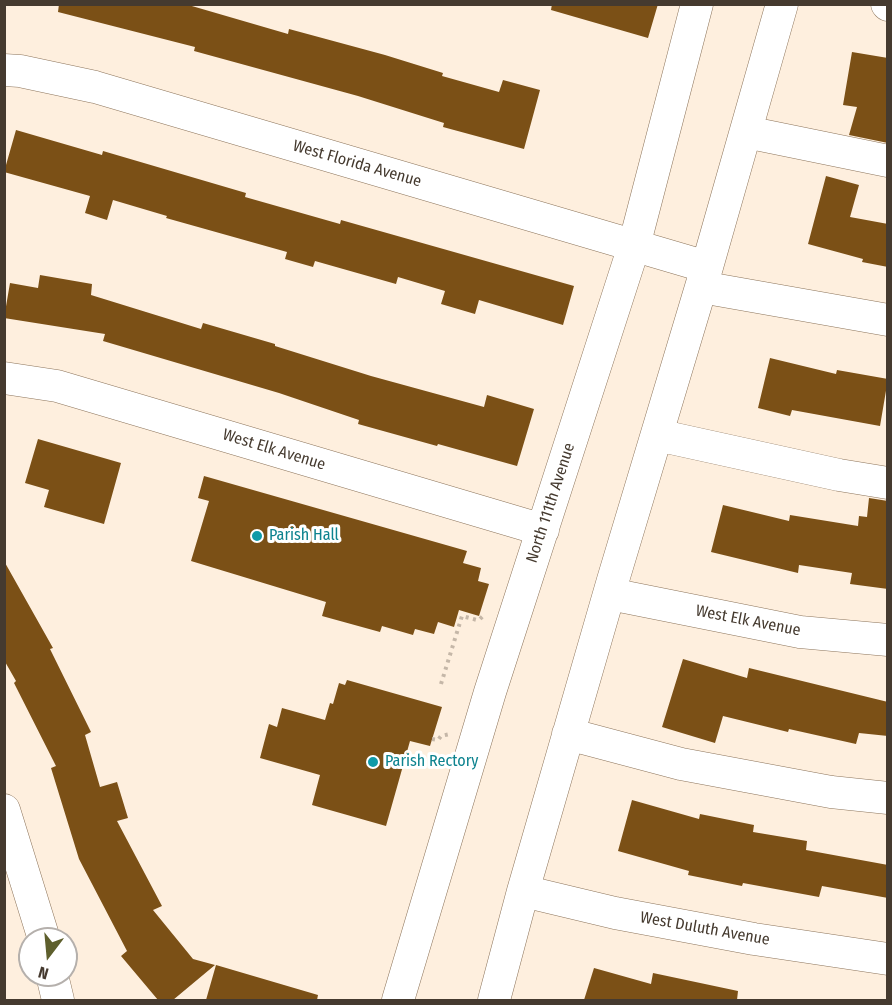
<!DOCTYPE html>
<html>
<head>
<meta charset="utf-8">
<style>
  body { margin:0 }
  #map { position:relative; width:892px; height:1005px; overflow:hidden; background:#feefde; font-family:"Fira Sans Condensed",sans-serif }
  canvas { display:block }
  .frame { position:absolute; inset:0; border:6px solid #453a2f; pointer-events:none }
  .north { position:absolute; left:18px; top:927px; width:60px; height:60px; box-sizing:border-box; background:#fff; border:2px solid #b5b0ac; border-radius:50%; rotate:196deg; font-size:16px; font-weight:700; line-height:24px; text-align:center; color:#453a2f }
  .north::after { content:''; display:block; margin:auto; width:21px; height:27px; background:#5e5f2d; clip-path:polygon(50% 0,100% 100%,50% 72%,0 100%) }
</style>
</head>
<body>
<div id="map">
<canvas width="892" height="1005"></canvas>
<div class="frame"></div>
<div class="north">N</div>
</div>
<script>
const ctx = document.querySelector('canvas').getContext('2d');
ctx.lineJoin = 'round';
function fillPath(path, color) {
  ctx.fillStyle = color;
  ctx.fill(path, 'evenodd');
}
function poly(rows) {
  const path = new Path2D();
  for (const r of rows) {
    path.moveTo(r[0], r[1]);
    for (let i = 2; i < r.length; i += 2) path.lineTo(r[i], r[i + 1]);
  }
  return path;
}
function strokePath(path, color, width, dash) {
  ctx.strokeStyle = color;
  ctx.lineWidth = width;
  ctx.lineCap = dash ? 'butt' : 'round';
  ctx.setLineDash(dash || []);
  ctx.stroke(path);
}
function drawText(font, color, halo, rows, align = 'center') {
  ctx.font = font + ' "Fira Sans Condensed",sans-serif';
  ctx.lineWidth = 6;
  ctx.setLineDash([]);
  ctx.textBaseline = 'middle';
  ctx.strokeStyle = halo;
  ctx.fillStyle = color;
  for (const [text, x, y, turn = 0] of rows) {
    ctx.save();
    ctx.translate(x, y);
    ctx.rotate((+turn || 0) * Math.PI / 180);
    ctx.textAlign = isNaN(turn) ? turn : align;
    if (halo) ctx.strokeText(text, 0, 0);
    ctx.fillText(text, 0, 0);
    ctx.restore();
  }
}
const building = poly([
  [59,4,185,4,288,34,289,29,385,55,443,73,442,76,499,92,503,80,540,90,524,149,443,127,444,123,358,96,194,51,195,47,58,12],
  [552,4,658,4,648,38,551,10],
  [852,52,888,58,888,143,849,135,857,107,843,105],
  [16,130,102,155,103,151,246,193,245,197,340,224,341,220,574,286,563,325,479,300,475,314,441,304,445,291,398,277,396,284,315,261,313,267,285,259,287,252,166,218,167,216,113,200,107,220,85,213,90,196,4,172],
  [826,176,859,185,850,217,888,224,888,267,862,262,863,259,808,244],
  [40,275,92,284,91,295,201,329,203,323,275,344,275,346,371,376,484,407,487,395,534,409,517,466,438,444,437,446,358,424,359,420,279,393,103,341,105,334,4,318,10,283,38,288],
  [770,358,836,374,837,370,888,379,880,426,792,410,790,416,758,408],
  [38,439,121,463,104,524,44,507,49,490,25,483],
  [204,476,467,551,463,563,481,568,478,581,489,584,479,616,459,610,454,627,438,622,434,634,415,629,413,635,382,626,380,632,322,616,326,602,191,561,209,501,198,498],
  [869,498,888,501,888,589,850,584,852,573,799,565,798,573,711,552,723,505,789,521,790,515,858,526,859,516,867,517],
  [4,561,53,648,50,649,91,732,85,735,100,787,117,782,128,818,117,821,162,906,153,910,193,959,215,965,173,1000,158,1000,121,956,127,951,79,859,51,768,56,766,14,683,16,681,4,660],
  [683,659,747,678,749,668,888,702,888,736,859,733,856,744,789,729,788,732,723,716,715,743,662,727],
  [347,680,442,707,430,746,410,741,386,826,312,805,320,775,260,758,269,724,277,727,282,708,325,720,330,703,333,704,339,683,345,685],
  [632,800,699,819,700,814,754,825,753,832,807,841,806,850,888,865,888,898,822,886,819,897,743,883,742,886,688,875,689,871,618,851],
  [216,965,318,995,317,1000,206,1000],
  [594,968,651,984,653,973,738,991,737,1000,584,1000]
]);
const path = poly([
  [441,684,462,616,477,620,480,619,484,615],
  [432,739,438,740,441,736,450,734]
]);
const minor = poly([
  [887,4,888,5],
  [4,70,20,71,95,87,707,267],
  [746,132,888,161],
  [701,287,888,320],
  [4,378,57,386,543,530],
  [657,435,839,475,888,483],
  [610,594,800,632,888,640],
  [568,734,681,764,831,792,888,798],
  [4,810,44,939],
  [523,891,615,913,754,939,888,959],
  [52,975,58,1000],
  [398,1000,490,692,634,246,697,4],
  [494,1000,523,891,613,580,707,267,782,4]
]);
const markers = [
  [257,536,6,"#0f9aa8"],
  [373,762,6,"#0f9aa8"]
];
const streetNames = [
  ["West Florida Avenue",357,164,16],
  ["West Elk Avenue",274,450,17],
  ["North 111th Avenue",551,503,-72],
  ["West Elk Avenue",748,621,11],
  ["West Duluth Avenue",705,929,10]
];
const cultureNames = [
  ["Parish Hall",269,536],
  ["Parish Rectory",385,762]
];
fillPath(building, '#7b5016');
strokePath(minor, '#8d755c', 33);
strokePath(path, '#c5b7a8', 4, [3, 4.5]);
strokePath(minor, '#fff', 32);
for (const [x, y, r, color] of markers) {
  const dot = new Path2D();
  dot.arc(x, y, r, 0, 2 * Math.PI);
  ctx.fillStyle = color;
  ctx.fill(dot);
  strokePath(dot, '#fff', 2);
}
drawText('16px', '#453a2f', '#fff', streetNames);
drawText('16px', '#0d838f', '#fff', cultureNames, 'left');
</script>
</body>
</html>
